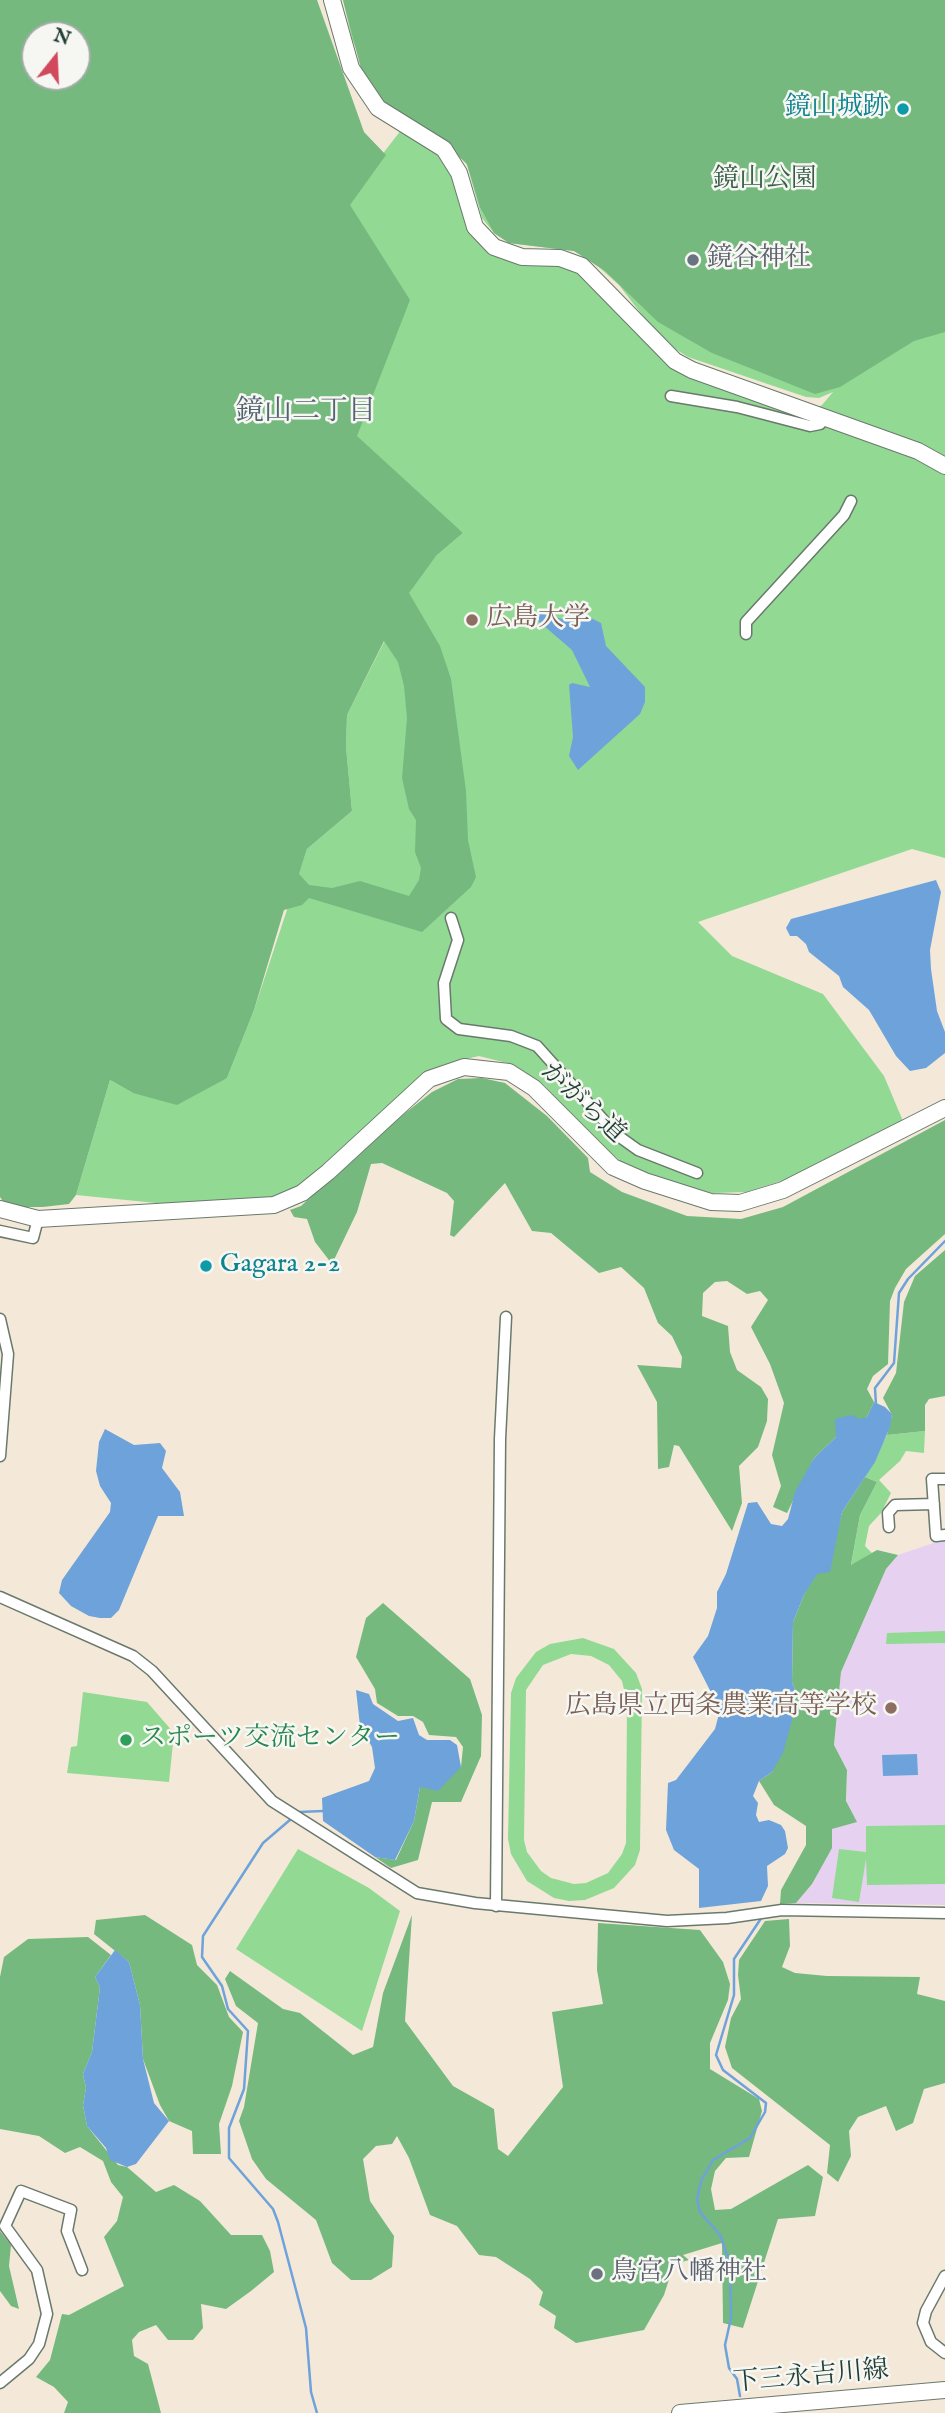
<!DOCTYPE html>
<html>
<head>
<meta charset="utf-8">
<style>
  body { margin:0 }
  #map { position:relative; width:945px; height:2413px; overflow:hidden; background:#f4e9d8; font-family:"IM FELL English",serif }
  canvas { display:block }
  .north { position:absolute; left:21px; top:21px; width:70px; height:70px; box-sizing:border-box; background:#f6f6f2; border:2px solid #a0aca6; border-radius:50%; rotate:18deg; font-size:19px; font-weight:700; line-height:28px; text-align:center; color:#1f3d34 }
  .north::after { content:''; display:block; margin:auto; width:24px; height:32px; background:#d1495b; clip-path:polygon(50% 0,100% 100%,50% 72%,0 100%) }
</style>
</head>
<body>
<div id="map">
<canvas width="945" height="2413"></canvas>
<div class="north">N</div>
</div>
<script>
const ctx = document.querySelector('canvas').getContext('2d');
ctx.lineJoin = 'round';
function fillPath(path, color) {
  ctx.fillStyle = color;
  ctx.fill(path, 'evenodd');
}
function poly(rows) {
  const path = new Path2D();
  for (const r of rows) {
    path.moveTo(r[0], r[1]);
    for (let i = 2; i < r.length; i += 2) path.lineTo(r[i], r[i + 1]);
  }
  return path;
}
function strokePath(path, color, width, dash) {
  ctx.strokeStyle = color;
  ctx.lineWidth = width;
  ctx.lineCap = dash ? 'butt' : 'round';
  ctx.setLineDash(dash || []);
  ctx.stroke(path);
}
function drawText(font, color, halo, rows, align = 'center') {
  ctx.font = font + ' "IM FELL English","Noto Serif JP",serif';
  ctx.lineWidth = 5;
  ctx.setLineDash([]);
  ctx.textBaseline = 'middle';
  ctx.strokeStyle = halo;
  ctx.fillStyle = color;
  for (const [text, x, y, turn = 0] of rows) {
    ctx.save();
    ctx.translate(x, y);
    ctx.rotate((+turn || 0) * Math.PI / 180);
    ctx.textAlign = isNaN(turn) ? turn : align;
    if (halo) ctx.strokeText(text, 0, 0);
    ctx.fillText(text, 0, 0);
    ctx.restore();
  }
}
const built = poly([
  [945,1539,945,1905,796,1903,812,1884,832,1829,846,1824,847,1770,834,1745,841,1672,886,1569,898,1555]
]);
const green = poly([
  [343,0,945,0,945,858,912,849,698,922,732,956,823,994,884,1076,903,1121,794,1177,746,1192,712,1193,653,1177,623,1163,598,1143,544,1085,511,1064,479,1056,449,1063,420,1082,335,1170,246,1212,76,1195,110,1080,133,1093,227,1078,254,1010,307,849,352,811,346,747,347,715,415,581,436,556,463,533,337,429,347,200,405,125,444,149,475,227,494,247,582,266,675,361,809,412,822,405,833,392,819,398,806,397,688,357,672,347,649,324,619,285,591,260,574,251,509,243,494,233,482,218,467,165,459,154,391,111,375,94,352,39],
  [925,1431,924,1453,906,1451,900,1461,879,1480,891,1493,881,1513,869,1526,865,1546,872,1553,851,1566,860,1515,877,1482,865,1477,887,1435],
  [945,1631,945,1643,886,1644,887,1633],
  [583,1638,614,1649,636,1673,642,1689,640,1850,635,1865,614,1888,585,1900,569,1901,554,1898,527,1881,511,1854,508,1839,511,1693,516,1678,536,1652,550,1644],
  [571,1654,591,1656,609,1665,622,1681,627,1702,626,1843,622,1854,608,1873,586,1883,574,1884,551,1878,541,1871,527,1852,524,1840,526,1690,543,1665],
  [83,1692,147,1702,174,1733,169,1782,67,1773,71,1747,77,1746],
  [945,1825,945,1884,867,1885,866,1859,859,1902,832,1898,839,1849,866,1852,866,1826],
  [298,1849,369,1888,400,1911,362,2031,236,1949]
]);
const forest = poly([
  [0,0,317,0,364,132,386,155,350,205,410,300,357,436,463,533,436,556,409,593,440,646,451,679,466,791,468,840,476,877,471,887,422,932,309,898,302,905,284,910,254,1010,227,1078,177,1105,133,1093,110,1080,76,1195,69,1204,43,1207,7,1207,0,1197],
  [35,35,77,35,77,77,35,77],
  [384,641,398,662,404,686,407,718,402,778,409,809,416,820,415,852,421,868,419,880,409,896,360,881,332,888,309,885,299,874,307,849,352,811,346,747,347,715],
  [343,0,945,0,945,332,914,341,840,387,815,394,712,353,658,322,605,271,574,251,509,243,494,233,480,207,467,164,447,146,391,111,364,80],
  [482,1078,505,1083,547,1116,588,1158,590,1172,622,1192,687,1216,741,1219,783,1207,945,1120,945,1234,906,1269,895,1288,890,1301,888,1364,873,1376,867,1389,874,1402,867,1417,836,1437,814,1458,787,1513,773,1507,781,1486,772,1455,784,1403,770,1364,751,1327,768,1300,760,1291,747,1294,727,1281,715,1282,703,1293,702,1316,728,1326,730,1352,737,1370,761,1387,768,1399,767,1421,758,1447,739,1466,742,1503,732,1531,679,1446,674,1445,669,1467,658,1469,657,1402,637,1365,681,1368,682,1357,672,1336,658,1323,644,1288,621,1267,599,1273,551,1233,532,1231,505,1183,454,1237,450,1235,454,1201,447,1193,382,1163,371,1164,357,1212,332,1264,315,1242,307,1219,294,1217,290,1210,301,1206,381,1132,432,1092,458,1079],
  [945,1250,945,1396,929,1399,925,1405,925,1431,887,1435,892,1415,883,1398,896,1373,904,1302,915,1276],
  [865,1477,877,1482,860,1515,851,1565,877,1550,898,1555,886,1569,841,1672,834,1745,847,1770,846,1801,857,1822,832,1829,832,1848,812,1884,796,1903,780,1904,781,1890,806,1845,806,1826,774,1805,759,1781,772,1772,796,1692,792,1682,793,1622,804,1595,836,1536,842,1512],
  [383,1603,470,1679,482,1715,481,1756,461,1802,432,1802,418,1860,391,1868,375,1857,396,1860,414,1821,420,1787,461,1767,463,1747,456,1737,429,1735,423,1722,413,1716,398,1716,377,1703,375,1689,356,1657,366,1618],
  [145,1915,192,1945,197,1965,217,1985,229,2017,243,2032,232,2086,219,2124,221,2154,193,2154,192,2131,169,2121,160,2105,143,2059,140,2005,129,1962,94,1934,96,1920],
  [412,1915,405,2021,453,2086,494,2109,498,2149,508,2156,563,2087,552,2012,603,2004,597,1970,598,1923,700,1930,723,1962,730,1984,728,2000,710,2043,710,2069,759,2099,762,2111,749,2157,726,2158,715,2171,711,2189,715,2210,731,2209,808,2165,823,2177,815,2216,778,2219,743,2328,723,2323,722,2243,683,2255,689,2260,674,2264,664,2295,644,2330,576,2343,554,2328,556,2316,539,2305,543,2292,530,2279,496,2257,479,2255,457,2226,430,2215,409,2158,397,2136,392,2144,376,2146,363,2159,370,2201,394,2236,392,2267,371,2280,351,2280,332,2263,316,2220,266,2179,252,2159,239,2121,244,2107,258,2023,236,2006,225,1979,230,1971,283,2009,300,2013,353,2055,373,2047,383,1993],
  [789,1919,790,1946,782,1967,795,1973,827,1976,920,1977,917,1994,945,2001,945,2083,924,2089,913,2123,896,2131,886,2106,858,2117,849,2131,851,2156,838,2182,827,2173,830,2145,732,2068,725,2047,731,2018,741,1999,738,1975,739,1960,765,1921],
  [88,1937,111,1955,95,1977,100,1987,92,2052,83,2074,86,2088,83,2105,87,2126,118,2165,127,2167,156,2192,174,2185,200,2201,231,2235,262,2235,270,2251,274,2272,251,2291,226,2309,201,2304,203,2328,193,2340,168,2340,156,2325,139,2332,132,2340,134,2356,148,2364,161,2413,64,2413,68,2402,54,2387,36,2377,50,2360,62,2314,69,2315,124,2286,104,2237,117,2221,123,2197,111,2182,103,2161,80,2147,65,2153,39,2136,0,2129,0,1977,4,1957,28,1939],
  [0,2231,11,2245,9,2266,19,2309,11,2306,0,2291]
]);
const water = poly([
  [538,613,574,622,591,618,601,623,606,646,645,687,645,702,640,714,578,770,569,756,573,737,569,685,572,683,590,687,572,650,536,619],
  [936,880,941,892,930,950,931,969,937,1011,945,1032,945,1053,926,1068,910,1071,896,1056,869,1010,843,987,839,976,809,952,806,944,797,936,790,936,786,928,791,919],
  [874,1402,885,1407,892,1414,890,1427,875,1462,842,1512,830,1572,817,1574,804,1595,793,1622,792,1682,796,1692,792,1720,783,1753,772,1772,759,1781,753,1796,758,1803,756,1815,759,1822,769,1820,781,1825,785,1831,788,1848,785,1854,767,1866,768,1886,761,1901,699,1908,699,1869,674,1850,666,1830,668,1783,676,1780,715,1729,720,1710,693,1657,708,1636,717,1608,717,1592,726,1574,748,1503,757,1502,771,1524,782,1526,788,1519,795,1492,814,1458,836,1437,835,1419,851,1415,860,1419,867,1417],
  [105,1429,134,1445,160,1443,166,1451,162,1468,180,1492,184,1516,158,1516,119,1610,111,1618,100,1618,89,1616,71,1606,59,1593,62,1580,110,1512,111,1503,100,1486,96,1471,99,1442],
  [356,1690,369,1694,373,1704,398,1721,413,1718,419,1735,427,1740,450,1740,457,1745,461,1767,438,1791,420,1787,414,1821,395,1860,375,1857,323,1821,322,1798,369,1781,375,1768,372,1747,360,1726],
  [917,1754,918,1775,883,1776,882,1755],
  [115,1950,129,1962,140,2005,143,2059,154,2103,169,2121,136,2164,127,2167,110,2160,106,2148,87,2126,83,2105,86,2088,83,2074,92,2052,100,1987,95,1977]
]);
const stream = poly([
  [876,1405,875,1388,894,1363,899,1293,908,1279,945,1241],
  [299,1812,323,1811],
  [291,1819,263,1843,203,1936,202,1957,222,1986,228,2009,248,2031,244,2089,229,2128,229,2158,273,2209,278,2222,306,2328,311,2392,317,2413],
  [740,2396,737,2379,729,2368,725,2345,731,2318,730,2263,720,2235,700,2212,697,2199,701,2181,713,2160,750,2138,765,2112,766,2103,723,2070,716,2055,734,1995,734,1959,762,1917]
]);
const street = poly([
  [671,396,737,407,810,426,820,424,825,418],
  [746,634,746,622,844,515,851,501],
  [451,918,458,940,444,983,446,1019,459,1029,511,1036,537,1046,617,1135,638,1150,697,1173],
  [0,1231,33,1238,38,1219],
  [0,1319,8,1354,0,1456],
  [945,1479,932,1479,936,1536,945,1535],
  [889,1527,888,1513,895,1505,934,1504],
  [0,1597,133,1656,152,1671,272,1801,417,1893,475,1903,667,1921,727,1918,782,1910,945,1913],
  [496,1906,500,1439,506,1317],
  [945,2276,926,2311,923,2323,931,2342,945,2353],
  [0,2383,29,2359,39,2344,47,2314,37,2270,5,2226,21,2191,71,2210,67,2231,82,2270]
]);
const secondary = poly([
  [332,0,351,68,378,108,444,149,459,173,475,227,494,247,522,257,560,258,582,266,675,361,692,370,918,451,945,466],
  [0,1209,38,1219,274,1205,302,1193,328,1172,429,1079,464,1067,509,1072,534,1088,613,1167,645,1181,711,1202,740,1203,783,1190,945,1108],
  [680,2413,945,2390]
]);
const markers = [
  [903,109,7,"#0f9aa8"],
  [693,260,7,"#6b7280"],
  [472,620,7,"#8d6e63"],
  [206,1266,7,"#0f9aa8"],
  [891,1708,7,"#8d6e63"],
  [126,1740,7,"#2e9e5b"],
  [597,2274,7,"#6b7280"]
];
const cultureNames = [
  ["鏡山城跡",889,109],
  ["Gagara 2-2",220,1266,"left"]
];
const parkNames = [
  ["鏡山公園",765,181]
];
const worshipNames = [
  ["鏡谷神社",707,260],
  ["鳥宮八幡神社",611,2274]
];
const educationNames = [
  ["広島大学",486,620],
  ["広島県立西条農業高等学校",877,1708,"right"]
];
const streetNames = [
  ["ががら道",582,1104,43],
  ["下三永吉川線",811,2378,-5]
];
const leisureNames = [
  ["スポーツ交流センター",140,1740]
];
const neighbourhoodNames = [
  ["鏡山二丁目",306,413]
];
fillPath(built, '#e6d2f0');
fillPath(green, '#92d994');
fillPath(forest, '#75b97e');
fillPath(water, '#6ea2db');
strokePath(stream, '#6ea2db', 2.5);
strokePath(street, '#6a796d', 13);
strokePath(secondary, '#6a796d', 18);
strokePath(street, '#fff', 10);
strokePath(secondary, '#fff', 16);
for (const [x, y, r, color] of markers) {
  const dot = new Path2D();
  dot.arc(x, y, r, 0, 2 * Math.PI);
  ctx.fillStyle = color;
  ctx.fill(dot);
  strokePath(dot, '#f6f6f2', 2.5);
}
drawText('26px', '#0d838f', '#f6f6f2', cultureNames, 'right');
drawText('26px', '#365c47', '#f6f6f2', parkNames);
drawText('26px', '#5b616d', '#f6f6f2', worshipNames, 'left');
drawText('26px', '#785e54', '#f6f6f2', educationNames, 'left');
drawText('26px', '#1f3d34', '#f6f6f2', streetNames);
drawText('26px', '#27864d', '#f6f6f2', leisureNames, 'left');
drawText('28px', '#526472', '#f6f6f2', neighbourhoodNames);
</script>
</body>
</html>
